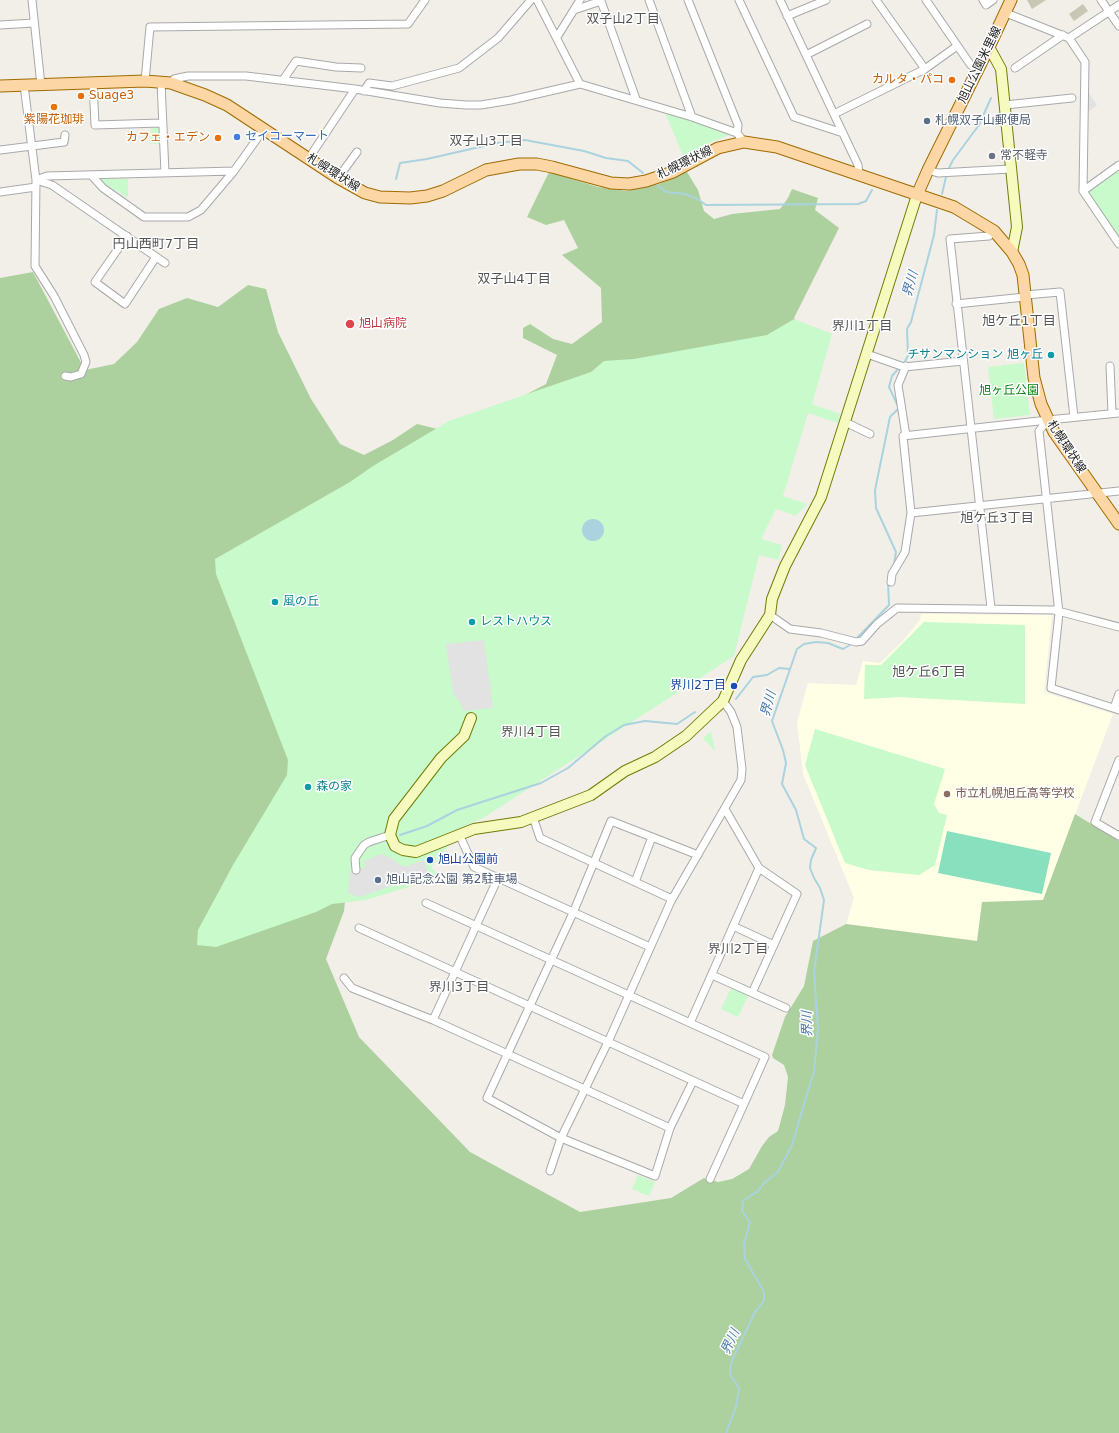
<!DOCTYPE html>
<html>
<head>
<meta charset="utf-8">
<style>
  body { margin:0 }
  canvas { display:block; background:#f2efe9 }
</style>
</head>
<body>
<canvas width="1119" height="1433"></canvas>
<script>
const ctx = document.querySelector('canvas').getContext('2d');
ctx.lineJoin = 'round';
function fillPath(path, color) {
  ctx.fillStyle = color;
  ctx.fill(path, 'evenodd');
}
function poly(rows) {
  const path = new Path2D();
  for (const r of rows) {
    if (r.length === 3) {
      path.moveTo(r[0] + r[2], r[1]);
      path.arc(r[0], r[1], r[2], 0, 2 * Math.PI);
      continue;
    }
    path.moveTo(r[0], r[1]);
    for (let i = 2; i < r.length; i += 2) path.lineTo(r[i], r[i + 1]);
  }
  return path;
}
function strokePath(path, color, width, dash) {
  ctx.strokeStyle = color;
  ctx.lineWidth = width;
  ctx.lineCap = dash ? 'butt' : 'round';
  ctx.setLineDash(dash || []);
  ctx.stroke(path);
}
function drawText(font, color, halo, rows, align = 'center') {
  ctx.font = font + ' "DejaVu Sans","Noto Sans JP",sans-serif';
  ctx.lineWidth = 3;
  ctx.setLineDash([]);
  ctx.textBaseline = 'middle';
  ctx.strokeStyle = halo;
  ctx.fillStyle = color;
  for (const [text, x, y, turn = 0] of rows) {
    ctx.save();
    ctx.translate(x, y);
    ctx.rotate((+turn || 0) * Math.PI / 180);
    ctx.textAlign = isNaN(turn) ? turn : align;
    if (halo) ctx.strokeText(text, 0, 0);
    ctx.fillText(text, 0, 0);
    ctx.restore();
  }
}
const education = poly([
  [921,614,1052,615,1044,692,1113,714,1043,900,983,902,977,941,846,924,854,898,803,774,797,722,808,683,856,685,863,661,880,663,902,642,920,620]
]);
const construction = poly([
  [1027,0,1046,0,1032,9],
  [1083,4,1088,11,1074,21,1069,14]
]);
const forest = poly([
  [549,172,598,187,626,191,659,184,687,172,698,190,704,211,714,219,732,214,780,209,788,198,792,189,818,198,815,210,839,228,794,318,809,336,504,406,546,384,557,355,523,338,523,328,530,324,553,339,572,344,602,322,601,288,562,255,578,248,564,220,546,225,527,217],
  [33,272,85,370,114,364,137,342,159,309,187,298,218,307,248,285,266,289,278,332,311,399,340,444,364,455,393,440,417,424,450,432,351,840,344,911,326,959,359,1037,470,1152,580,1212,671,1198,704,1178,718,1182,732,1179,749,1169,762,1146,769,1137,778,1131,785,1105,788,1077,784,1065,773,1058,772,1055,785,1017,804,986,813,941,846,924,977,941,982,902,1043,900,1075,814,1119,841,1119,1433,0,1433,0,278]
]);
const park = poly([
  [664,110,730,133,730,135,711,142,684,158],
  [151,128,159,128,159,144,150,144],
  [1119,166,1119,242,1086,197,1087,189],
  [102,179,128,179,128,198,102,182],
  [794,319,832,334,812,404,840,414,838,423,808,413,783,496,807,504,796,516,776,509,761,539,782,545,778,560,759,555,734,656,483,818,465,826,431,867,441,877,366,900,332,904,316,912,216,947,197,945,198,930,233,865,287,775,288,760,216,574,215,559,350,482,373,466,449,421,591,372,604,361,634,359,767,335],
  [1024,363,1030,415,994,419,988,367],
  [924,622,1025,625,1025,704,901,697,864,699,865,665,881,665],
  [815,729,945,769,934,804,939,813,947,815,935,865,919,875,869,870,845,863,805,765],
  [711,731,715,751,703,738],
  [731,988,748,996,738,1017,721,1009],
  [638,1175,655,1182,649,1196,632,1189]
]);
const pitch = poly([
  [947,831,1051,853,1042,894,938,873]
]);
const parking = poly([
  [1088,92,1097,105,1088,112],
  [484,640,493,708,463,711,461,704,453,693,446,644],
  [381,854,389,857,404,867,424,860,428,873,360,897,348,893,350,871,357,872,366,866,364,861]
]);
const water = poly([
  [593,530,11]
]);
const stream = poly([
  [948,170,953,160,979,125,991,98],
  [396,179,400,163,427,159,497,143,525,140,584,151,606,158,628,161,643,173],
  [658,186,666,192,685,194,696,198,706,205,858,204,866,201,872,190],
  [942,194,946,177],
  [904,363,908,356,907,329,911,322,934,235,937,210],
  [894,564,896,552,876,508,875,490,890,417,898,409,898,406,889,387,892,376,898,369],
  [858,637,889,605,888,583],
  [736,699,753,677,767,675,779,668,790,669],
  [400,835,427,826,457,810,541,783,568,768,606,736,624,725,645,721,677,724,695,712],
  [726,1433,736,1407,739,1388,730,1374,731,1363,755,1312,764,1301,764,1292,745,1259,744,1244,750,1222,742,1211,743,1201,758,1191,765,1182,778,1172,792,1145,814,1071,818,1029,814,972,824,900,820,888,814,878,810,868,811,860,816,848,804,839,796,810,782,784,786,763,783,750,772,721,797,649,804,644,816,642,828,643,843,649,850,645]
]);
const street = poly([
  [32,0,41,85],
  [537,0,580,84,692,117,737,133,744,142],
  [649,0,692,117],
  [688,0,738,125,737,133],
  [739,0,794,117,843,133],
  [780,0,858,165,859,175],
  [876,0,925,69],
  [926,0,970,64,977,71],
  [983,0,986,5,993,0],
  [1101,0,1119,26],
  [574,10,601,1,636,99],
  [1006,13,1069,38,1085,62,1083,191,1119,165],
  [787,16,826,0],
  [0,25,34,23],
  [557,37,580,0],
  [1069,38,1119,5],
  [806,55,867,24],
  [1015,68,1063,35],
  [283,80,296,61,336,67,361,68],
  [145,81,150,27,408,24,425,0],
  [161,82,165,173],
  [93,83,95,125,161,123],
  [171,83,174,79,188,76,246,76,355,89,440,103,466,105,481,105,511,100,580,84],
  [24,85,36,180,35,266,54,296,84,355,86,362,81,374,71,377,65,376],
  [364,91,369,83,392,86,459,68,498,38,531,0],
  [1005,105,1072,98],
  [834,114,925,69,957,46],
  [0,150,64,142,65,135],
  [309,158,355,89],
  [928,170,938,173,1011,169],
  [92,176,103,188,144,217,188,217,201,210,234,171,264,129],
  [338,178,357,152],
  [36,180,47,176,234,171],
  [36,180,52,185,165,263],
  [1083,191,1119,244],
  [0,192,36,187],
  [127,236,95,282,125,304,156,257],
  [1025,295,1060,292,1074,417],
  [956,304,1025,297],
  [867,354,904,367,963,361],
  [906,366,898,385,906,436],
  [1110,366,1112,413],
  [1119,413,1048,420,1039,431,1059,613,1051,688,1119,710],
  [1048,420,903,436,911,513,1119,491],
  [845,422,870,434],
  [891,582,892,574,905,552,911,513],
  [991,608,950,239,989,236,994,231],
  [770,615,790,629,821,633,856,642,862,641,877,624,897,608,1054,610,1119,627],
  [1114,708,1119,694],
  [1119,760,1095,822,1119,836],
  [533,817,540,838,672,899],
  [459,834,474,867,650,947],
  [356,870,355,858,364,845,369,842,390,835],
  [635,882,652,837],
  [733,926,774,945],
  [359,928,744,1104,765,1057,426,903],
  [712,975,786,1008],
  [344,978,352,988,433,1020,670,1128],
  [752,993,797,894,759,868],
  [433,1020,498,878],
  [690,1023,759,868,725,809],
  [693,1081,670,1128,655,1176,561,1138,487,1098,573,913,611,821,698,855],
  [550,1171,561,1138,608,1042,671,901,741,780,742,769,737,727,731,712,723,701],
  [710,1179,744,1104]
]);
const secondary = poly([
  [989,47,1001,69,1017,227,1012,252],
  [471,718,464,736,441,758,394,819,390,835,395,846,403,850,416,852,474,829,521,822,591,795,625,771,655,757,686,736,723,701,741,660,770,615,772,599,785,566,821,497,917,195]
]);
const primary = poly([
  [0,86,145,81,171,83,205,95,227,105,338,178,365,193,380,197,410,198,427,196,443,191,486,170,519,164,537,164,552,167,611,183,629,184,646,181,673,172,718,148,744,142,777,147,954,207,994,231,1012,252,1019,264,1023,275,1034,378,1041,404,1054,432,1119,524],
  [917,195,928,170,989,47,1011,0]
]);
const markers = [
  [952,80,4,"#e8710a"],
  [81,96,4,"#e8710a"],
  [54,107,4,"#e8710a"],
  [927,121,4,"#5c6f8a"],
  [237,137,4,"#3f7fe0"],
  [218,138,4,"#e8710a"],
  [992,156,4,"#6b7280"],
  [350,324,5,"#e0444e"],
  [1051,355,4,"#0f9aa8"],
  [275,602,4,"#0f9aa8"],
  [472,622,4,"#0f9aa8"],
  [734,686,4,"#1a4fb4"],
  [308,787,4,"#0f9aa8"],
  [947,794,4,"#8d6e63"],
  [430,860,4,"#1a4fb4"],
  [378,880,4,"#5c6f8a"]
];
const streetNames = [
  ["旭山公園米里線",980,65,-64],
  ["札幌環状線",685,163,-26],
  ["札幌環状線",333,173,32],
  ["札幌環状線",1066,447,57]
];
const foodNames = [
  ["カルタ・パコ",944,80],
  ["Suage3",89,96,"left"],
  ["紫陽花珈琲",54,120,"center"],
  ["カフェ・エデン",210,138]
];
const serviceNames = [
  ["札幌双子山郵便局",935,121],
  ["旭山記念公園 第2駐車場",386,880]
];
const shopNames = [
  ["セイコーマート",245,137]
];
const worshipNames = [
  ["常不軽寺",1000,156]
];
const healthNames = [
  ["旭山病院",359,324]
];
const cultureNames = [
  ["チサンマンション 旭ヶ丘",1043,355,"right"],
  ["風の丘",283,602],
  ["レストハウス",480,622],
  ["森の家",316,787]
];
const parkNames = [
  ["旭ヶ丘公園",1009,391]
];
const transitNames = [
  ["界川2丁目",726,686],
  ["旭山公園前",438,860,"left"]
];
const educationNames = [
  ["市立札幌旭丘高等学校",955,794]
];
const neighbourhoodNames = [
  ["双子山2丁目",623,20],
  ["双子山3丁目",486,142],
  ["円山西町7丁目",156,245],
  ["双子山4丁目",514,280],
  ["旭ケ丘1丁目",1019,322],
  ["界川1丁目",862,327],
  ["旭ケ丘3丁目",997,519],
  ["旭ケ丘6丁目",929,673],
  ["界川4丁目",531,733],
  ["界川2丁目",738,950],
  ["界川3丁目",459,988]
];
const waterNames = [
  ["界川",911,284,-74],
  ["界川",769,704,-74],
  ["界川",808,1024,-91],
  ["界川",731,1342,-65]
];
fillPath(education, '#ffffe5');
fillPath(construction, '#c7c7b4');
fillPath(forest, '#add19e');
fillPath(park, '#c8facc');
fillPath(pitch, '#88e0be');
fillPath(parking, '#e2e2e2');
fillPath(water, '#aad3df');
strokePath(stream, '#aad3df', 2);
strokePath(street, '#a9a9a9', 9);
strokePath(secondary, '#707d05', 12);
strokePath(primary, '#a06b00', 13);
strokePath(street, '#fff', 7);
strokePath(secondary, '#f7fabf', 10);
strokePath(primary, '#fcd6a4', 11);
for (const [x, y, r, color] of markers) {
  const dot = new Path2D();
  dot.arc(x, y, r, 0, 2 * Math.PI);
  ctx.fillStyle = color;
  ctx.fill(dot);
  strokePath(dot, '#fff', 1.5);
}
drawText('12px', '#222', '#fff', streetNames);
drawText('12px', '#c56008', '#fff', foodNames, 'right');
drawText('12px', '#4e5e75', '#fff', serviceNames, 'left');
drawText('12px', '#366cbe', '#fff', shopNames, 'left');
drawText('12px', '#5b616d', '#fff', worshipNames, 'left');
drawText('12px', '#be3a42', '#fff', healthNames, 'left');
drawText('12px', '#0d838f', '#fff', cultureNames, 'left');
drawText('12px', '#0c8416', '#fff', parkNames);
drawText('12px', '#164399', '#fff', transitNames, 'right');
drawText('12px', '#785e54', '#fff', educationNames, 'left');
drawText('13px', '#555', '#fff', neighbourhoodNames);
drawText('italic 13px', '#4a7aab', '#fff', waterNames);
</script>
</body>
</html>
